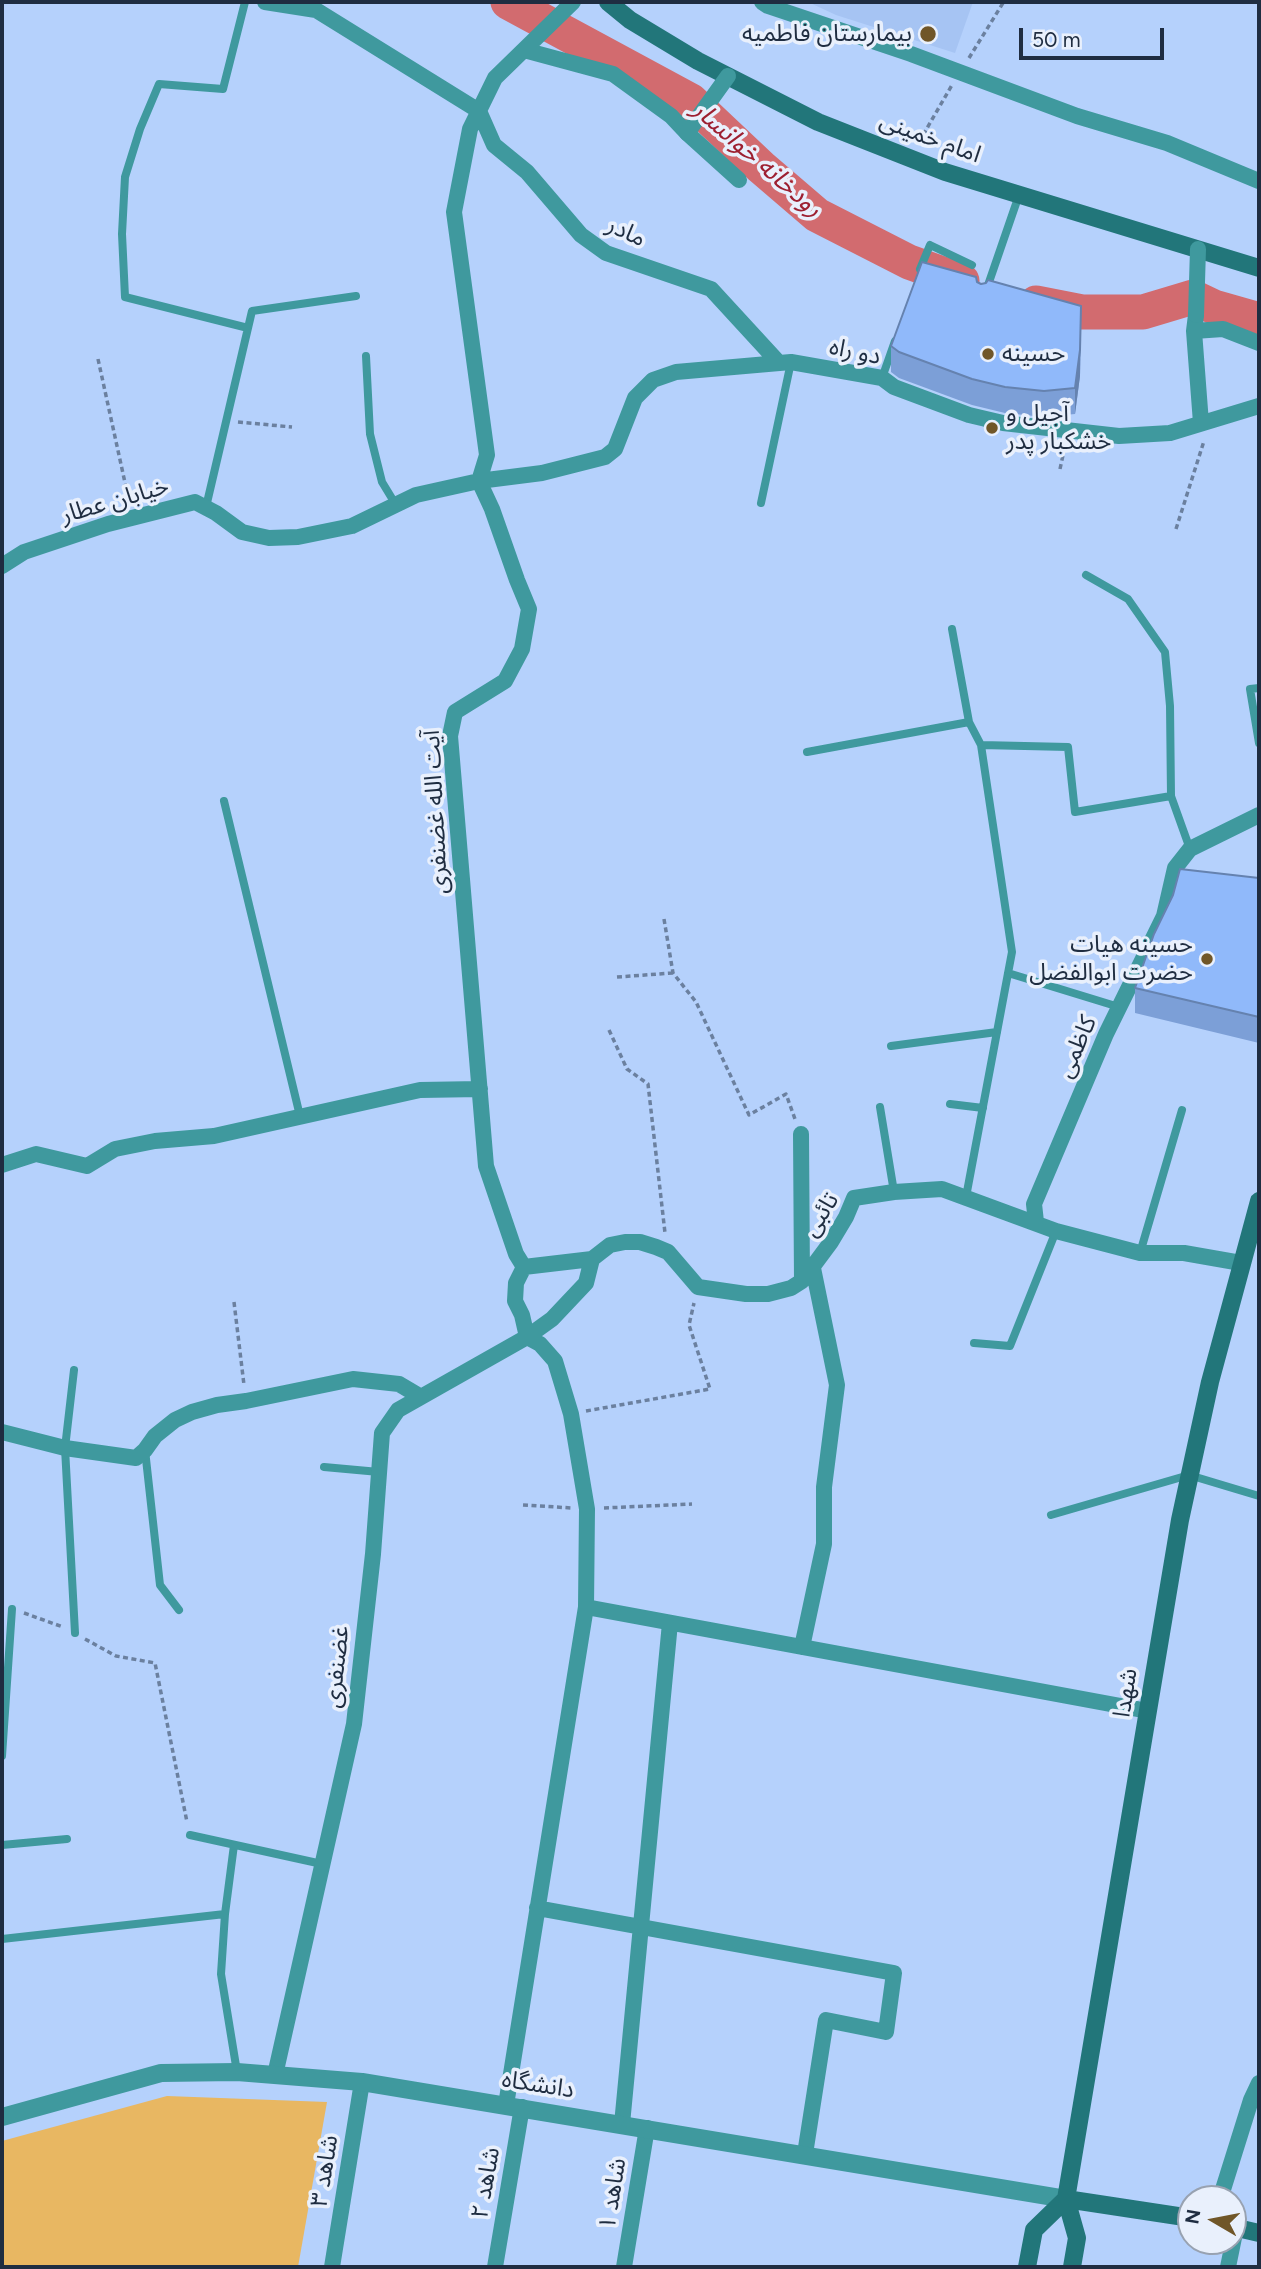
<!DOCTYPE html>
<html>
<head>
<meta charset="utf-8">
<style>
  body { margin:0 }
  #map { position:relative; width:1261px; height:2269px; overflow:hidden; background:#b5d1fc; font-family:Figtree,sans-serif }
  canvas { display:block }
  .frame { position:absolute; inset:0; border:4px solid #1f2d41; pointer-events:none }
  .north { position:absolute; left:1177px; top:2185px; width:70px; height:70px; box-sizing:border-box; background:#e9f0fc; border:2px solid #98a2b1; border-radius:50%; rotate:280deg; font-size:19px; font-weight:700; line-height:28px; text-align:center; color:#1f2d41 }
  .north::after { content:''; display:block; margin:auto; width:24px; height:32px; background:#705628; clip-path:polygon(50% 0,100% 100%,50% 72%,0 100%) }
  .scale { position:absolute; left:1019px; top:28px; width:145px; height:32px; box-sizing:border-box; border:4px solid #1f2d41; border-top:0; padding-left:9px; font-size:21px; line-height:24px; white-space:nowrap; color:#1f2d41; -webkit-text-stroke:5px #e9f0fc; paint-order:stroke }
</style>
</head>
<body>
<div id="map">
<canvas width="1261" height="2269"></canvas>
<div class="frame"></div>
<div class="north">N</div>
<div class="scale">50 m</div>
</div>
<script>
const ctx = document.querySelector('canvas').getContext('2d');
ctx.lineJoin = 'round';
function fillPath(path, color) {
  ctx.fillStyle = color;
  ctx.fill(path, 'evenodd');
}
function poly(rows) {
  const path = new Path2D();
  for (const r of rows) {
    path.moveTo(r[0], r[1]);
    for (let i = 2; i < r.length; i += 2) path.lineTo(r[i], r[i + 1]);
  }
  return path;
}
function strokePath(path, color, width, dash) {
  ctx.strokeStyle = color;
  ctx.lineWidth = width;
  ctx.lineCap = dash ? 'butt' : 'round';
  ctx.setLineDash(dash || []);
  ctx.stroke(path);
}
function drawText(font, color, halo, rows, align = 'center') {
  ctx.font = font + ' Figtree,"Noto Sans Arabic",sans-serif';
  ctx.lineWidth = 7;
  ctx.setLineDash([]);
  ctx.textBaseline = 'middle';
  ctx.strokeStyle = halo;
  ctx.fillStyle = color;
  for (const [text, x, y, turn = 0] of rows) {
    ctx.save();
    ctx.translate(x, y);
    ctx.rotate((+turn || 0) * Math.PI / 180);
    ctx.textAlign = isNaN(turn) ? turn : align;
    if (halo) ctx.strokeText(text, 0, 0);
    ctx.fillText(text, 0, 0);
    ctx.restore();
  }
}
const built = poly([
  [808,2,973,2,955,53,836,15]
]);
const green = poly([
  [167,2096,327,2102,298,2267,2,2267,2,2141]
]);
const river = poly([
  [508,2,691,101,761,167,817,215,909,262,962,281],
  [1036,303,1082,312,1143,312,1193,297,1214,307,1259,320]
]);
const path = poly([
  [969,58,1003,3],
  [919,142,952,85],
  [98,359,129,501],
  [238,422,292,427],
  [1060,469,1065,446],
  [1176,529,1204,441],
  [664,919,673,973,696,1002,749,1115,786,1094,795,1119],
  [617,977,673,973],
  [609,1030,627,1069,648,1084,665,1233],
  [234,1302,244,1385],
  [586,1411,710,1389,689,1325,694,1303],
  [523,1505,572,1508],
  [604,1508,692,1504],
  [24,1613,63,1627],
  [85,1639,116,1656,155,1663,187,1822]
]);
const service = poly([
  [245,2,223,89,159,84,140,129,125,177,122,234,125,297,248,328],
  [920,269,930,245,972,265],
  [987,288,1019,195],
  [366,356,370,434,382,482,396,505],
  [882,378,895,341],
  [761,503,791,362],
  [206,507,252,311,356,296],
  [1086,575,1128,599,1165,652,1170,706,1171,796,1190,849],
  [952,629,969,722],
  [1259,688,1250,689,1259,743],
  [807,752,969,722,981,745],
  [224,801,300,1116],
  [1008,973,1119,1007],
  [891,1046,997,1032],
  [950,1104,983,1108],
  [880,1107,894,1192],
  [966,1197,1012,952,981,745,1068,747,1075,812,1171,796],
  [1140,1253,1182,1110],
  [974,1343,1010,1346,1056,1231],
  [74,1370,65,1448,75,1633],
  [145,1450,160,1585,179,1610],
  [324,1467,379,1472],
  [1051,1515,1189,1475,1259,1496],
  [2,1756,12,1609],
  [190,1835,322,1864],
  [2,1845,67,1839],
  [234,1845,225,1914,221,1974,237,2072],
  [2,1939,225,1914]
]);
const minor = poly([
  [265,2,316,10,479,111,494,145,527,172,581,235,606,253,711,289,779,363],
  [573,2,495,78,470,129,454,212,487,455,479,481,492,509,517,580,529,609,522,649,505,681,455,712,450,736,486,1166,516,1254,524,1267,592,1259,610,1245,625,1242,640,1242,656,1247,668,1252,698,1287,746,1294,768,1294,791,1288,802,1281,831,1242,846,1217,854,1198,894,1192,942,1189,1056,1231,1140,1253,1184,1253,1241,1263],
  [762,2,768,6,911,54,1077,116,1167,143,1259,181],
  [524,50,613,74,671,116,687,133,739,180],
  [1196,315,1194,331,1201,423],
  [1194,331,1223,329,1259,343],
  [2,566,24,552,108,524,195,502,216,513,242,532,269,538,298,537,352,526,416,495,479,481,542,473,605,457,615,449,635,398,653,380,676,372,791,362,882,378,894,387,969,415,1003,423,1119,436,1170,433,1259,406],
  [801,1134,802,1281],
  [2,1165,36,1154,87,1166,115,1149,155,1141,214,1136,420,1090,480,1089],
  [1036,1222,1034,1204,1106,1034,1164,916,1175,868,1190,849,1259,815],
  [2,1432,65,1448,136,1458,145,1450,155,1436,175,1420,192,1412,217,1405,246,1401,353,1379,399,1384,421,1397],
  [586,1607,1148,1711],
  [802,1647,824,1544,824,1487,837,1385,813,1268],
  [537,1908,894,1973,886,2032,826,2020,805,2154],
  [275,2075,354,1724,373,1554,382,1433,398,1410,527,1337,552,1319,586,1283,592,1259],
  [506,2105,586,1607,587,1509,571,1414,555,1361,540,1344,527,1337,522,1315,515,1301,516,1283,524,1267],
  [622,2124,670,1623],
  [1220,2199,1251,2100,1259,2083],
  [332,2267,362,2082],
  [495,2267,522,2107],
  [624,2267,647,2128],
  [1228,2267,1236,2228]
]);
const tertiary = poly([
  [2,2117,161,2073,237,2072,362,2082,1066,2199]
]);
const secondary = poly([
  [608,2,630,20,698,61,818,122,945,172,1259,268],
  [1066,2199,1191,2218],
  [1233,2227,1259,2233],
  [1027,2267,1034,2230,1066,2199],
  [1072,2267,1077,2238,1066,2199,1180,1520,1210,1382,1259,1201]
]);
const minorBridge = poly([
  [687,133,728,76],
  [1196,315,1198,249]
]);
const wall = poly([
  [977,282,1081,332,1080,376,1075,414,1044,417,1005,413,972,405,899,378,891,372,891,346],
  [1259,878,1259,1043,1135,1013,1135,988]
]);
const shadedWall = poly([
  [1081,306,1080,376,1075,414,1075,388]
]);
const building = poly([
  [922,262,976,277,977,282,981,284,986,283,988,280,1081,306,1080,350,1075,388,1044,391,1005,387,972,379,899,352,891,346,922,262],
  [1180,869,1259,878,1259,1017,1135,988,1154,934,1173,895,1180,869]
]);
const markers = [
  [928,34,9,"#705628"],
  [988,354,7,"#705628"],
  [992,428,7,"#705628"],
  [1207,959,7,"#705628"]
];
const poiNames = [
  ["بیمارستان فاطمیه",912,34],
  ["حسینه",1002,354,"left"],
  ["آجیل و",1006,414,"left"],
  ["خشکبار پدر",1006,442,"left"],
  ["حسینه هیات",1193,945],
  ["حضرت ابوالفضل",1193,973]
];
const streetNames = [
  ["امام خمینی",930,138,20],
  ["مادر",626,232,25],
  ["دو راه",855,352,12],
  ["خیابان عطار",115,501,-16],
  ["آیت الله غضنفری",436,812,-93],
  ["کاظمی",1077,1047,-66],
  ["تائبی",821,1215,-58],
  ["غضنفری",337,1667,-84],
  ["شهدا",1126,1693,-81],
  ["دانشگاه",538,2085,9],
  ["شاهد ۳",325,2171,-81],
  ["شاهد ۲",486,2183,-80],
  ["شاهد ۱",613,2194,-81]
];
const waterNames = [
  ["رودخانه خوانسار",757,159,41]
];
fillPath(built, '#a6c4f3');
fillPath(green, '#e8b762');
strokePath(river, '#d26b6f', 35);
strokePath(path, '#6b809f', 3.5, [5, 3.5]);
strokePath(service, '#3f999e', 8);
strokePath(minor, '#3f999e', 16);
strokePath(tertiary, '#3f999e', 18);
strokePath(secondary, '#22767a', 18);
strokePath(minorBridge, '#3f999e', 16);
fillPath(wall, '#7c9fd7');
fillPath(shadedWall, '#6582af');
fillPath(building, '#90b9fa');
strokePath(building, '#6582af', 2);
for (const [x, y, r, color] of markers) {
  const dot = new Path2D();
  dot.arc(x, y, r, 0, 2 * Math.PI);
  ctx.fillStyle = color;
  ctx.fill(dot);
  strokePath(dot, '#e9f0fc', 2.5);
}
drawText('24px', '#1f2d41', '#e9f0fc', poiNames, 'right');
drawText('24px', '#1f2d41', '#e9f0fc', streetNames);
drawText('italic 26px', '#9d2031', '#e9f0fc', waterNames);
</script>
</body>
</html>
